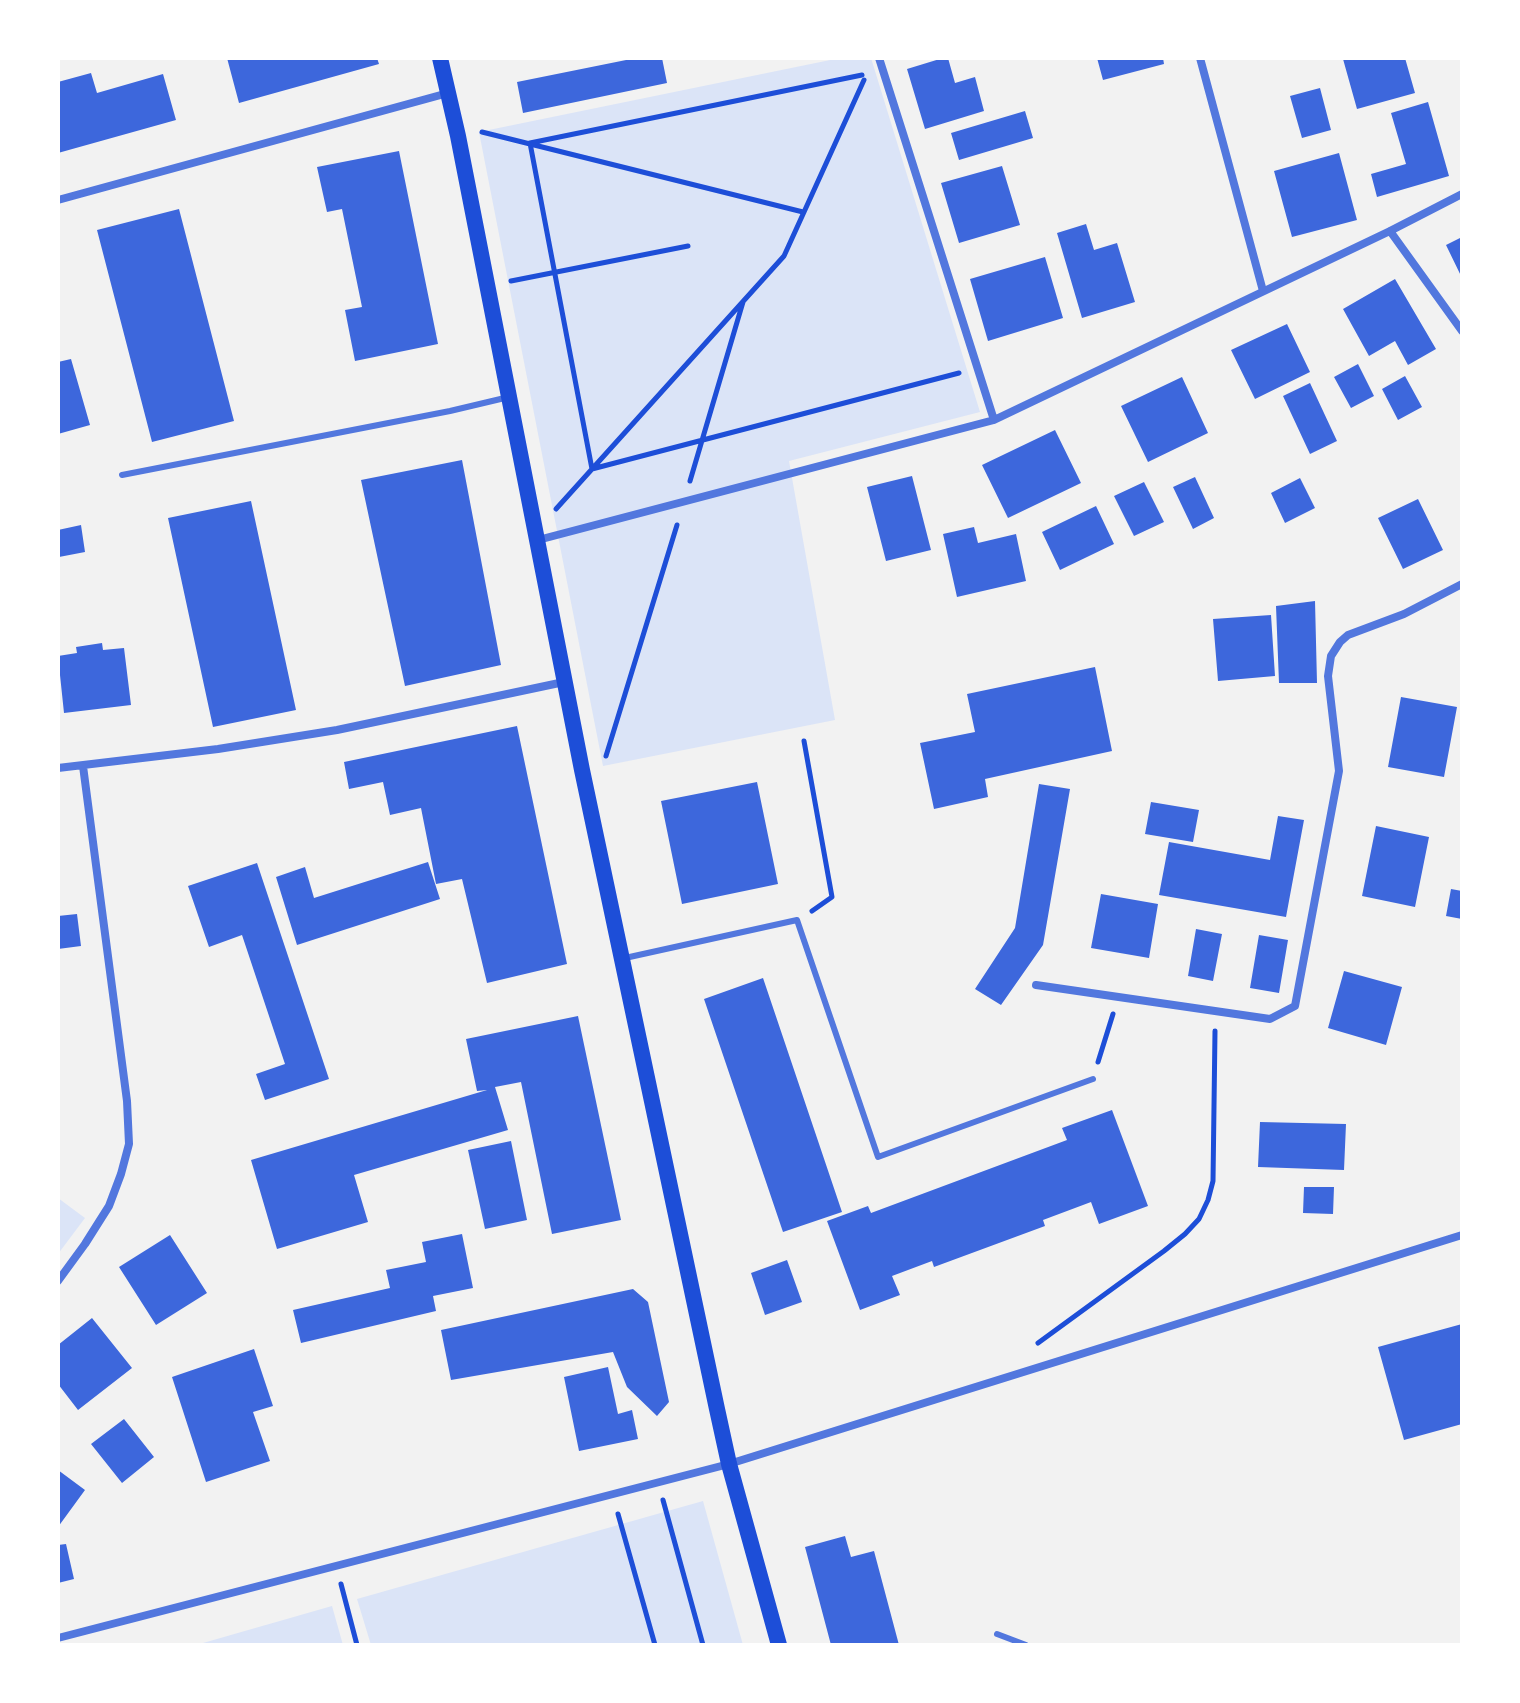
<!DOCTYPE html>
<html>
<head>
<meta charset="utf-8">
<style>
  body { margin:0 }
  #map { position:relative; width:1520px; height:1703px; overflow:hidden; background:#f2f2f2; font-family:"Roboto Condensed",sans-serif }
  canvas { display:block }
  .frame { position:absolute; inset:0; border:60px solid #fff; pointer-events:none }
</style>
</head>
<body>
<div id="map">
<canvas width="1520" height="1703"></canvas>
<div class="frame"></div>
</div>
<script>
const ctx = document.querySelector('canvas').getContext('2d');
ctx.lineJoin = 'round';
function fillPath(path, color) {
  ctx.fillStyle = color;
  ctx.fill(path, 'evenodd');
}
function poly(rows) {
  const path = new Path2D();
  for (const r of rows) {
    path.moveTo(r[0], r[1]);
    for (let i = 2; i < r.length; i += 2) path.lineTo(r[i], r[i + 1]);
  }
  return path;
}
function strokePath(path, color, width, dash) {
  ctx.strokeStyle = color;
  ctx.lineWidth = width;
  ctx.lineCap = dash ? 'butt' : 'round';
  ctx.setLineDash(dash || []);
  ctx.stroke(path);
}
const green = poly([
  [840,58,871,58,980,412,789,461,835,720,603,766,479,132],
  [58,1198,85,1218,58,1254],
  [703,1501,743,1645,371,1645,357,1599],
  [332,1606,343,1645,196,1645]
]);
const building = poly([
  [227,58,377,58,379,64,239,103],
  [636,58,662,58,667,83,523,113,517,82],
  [943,58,948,58,955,83,975,77,984,111,925,129,907,69],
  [1097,58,1163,58,1164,64,1103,80],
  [1347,58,1405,58,1415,93,1357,109,1343,59],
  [91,73,97,93,163,74,176,120,58,153,58,82],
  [1320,88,1331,130,1302,138,1290,96],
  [1428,102,1449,176,1377,197,1371,174,1406,164,1391,113],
  [1025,111,1033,138,959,160,951,133],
  [399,151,438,344,355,361,345,310,362,307,342,209,327,212,317,167],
  [1339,153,1357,220,1292,237,1274,171],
  [1002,166,1020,225,959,243,941,183],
  [179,209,234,421,152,442,97,230],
  [1086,224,1094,250,1117,243,1135,302,1082,318,1057,233],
  [1462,237,1462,278,1446,245],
  [1045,257,1063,318,988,341,970,279],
  [1395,279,1436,349,1408,365,1395,341,1369,356,1343,309],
  [1287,324,1310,372,1255,399,1231,350],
  [71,359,90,425,58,434,58,362],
  [1358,364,1374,396,1351,408,1334,377],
  [1405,376,1422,407,1398,420,1382,389],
  [1182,377,1208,433,1148,462,1121,406],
  [1310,383,1337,441,1310,454,1283,396],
  [1055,430,1081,483,1008,518,982,465],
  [462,460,501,665,405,686,361,480],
  [912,476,931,550,886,561,867,487],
  [1195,477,1214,518,1193,529,1173,487],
  [1300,478,1315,508,1285,523,1271,493],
  [1144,482,1164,522,1134,536,1114,496],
  [1418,499,1443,550,1403,569,1378,518],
  [251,501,296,710,213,727,168,518],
  [1096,506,1114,544,1060,570,1042,532],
  [81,525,85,552,59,557,58,530],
  [974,527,978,543,1016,534,1026,581,957,597,943,534],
  [1315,601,1317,683,1279,683,1276,606],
  [1271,615,1275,676,1218,681,1213,619],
  [102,643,103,650,124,648,131,705,64,713,58,656,77,653,76,647],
  [1095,667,1112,751,985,779,988,797,934,809,920,743,975,732,967,694],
  [1401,697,1457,707,1444,777,1388,767],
  [517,726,567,964,487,983,462,879,436,884,421,808,390,815,383,782,349,789,344,762],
  [757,782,778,884,682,904,661,801],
  [1039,784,1070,789,1043,945,1001,1005,975,989,1015,928],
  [1151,802,1199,810,1193,842,1145,834],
  [1278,816,1304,820,1286,917,1159,895,1169,842,1270,860],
  [1376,826,1429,837,1415,907,1362,896],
  [428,862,440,899,297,945,276,877,305,867,314,898],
  [257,863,329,1079,265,1100,256,1074,285,1064,242,935,209,947,188,886],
  [1451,889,1462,891,1462,919,1446,916],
  [1101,894,1158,904,1149,958,1091,948],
  [77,914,81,946,58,949,58,916],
  [1196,929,1222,934,1213,981,1188,976],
  [1259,935,1288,940,1279,993,1250,988],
  [1344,971,1402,987,1386,1045,1328,1028],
  [763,978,842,1212,783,1232,704,999],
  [578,1016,621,1220,552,1234,521,1082,495,1087,508,1130,354,1175,368,1222,277,1249,251,1160,487,1090,477,1091,466,1039],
  [1112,1110,1148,1206,1099,1224,1091,1202,1043,1220,1045,1226,934,1267,932,1261,892,1276,900,1295,860,1310,827,1221,868,1206,871,1213,1067,1140,1062,1128],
  [1260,1122,1346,1124,1344,1170,1258,1167],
  [511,1141,527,1220,485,1229,468,1150],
  [1304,1187,1334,1187,1333,1214,1303,1213],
  [462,1234,473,1288,433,1296,436,1311,301,1343,293,1310,390,1288,386,1270,426,1262,422,1242],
  [170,1235,207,1293,156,1325,119,1267],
  [787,1260,802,1302,765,1315,751,1273],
  [633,1289,648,1302,669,1402,657,1416,627,1387,613,1352,451,1380,441,1330],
  [92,1318,132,1368,78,1410,58,1384,58,1345],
  [1462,1324,1462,1424,1404,1440,1378,1347],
  [254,1349,273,1406,253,1412,270,1461,206,1482,172,1377],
  [608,1367,618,1414,632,1410,638,1439,579,1451,564,1377],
  [124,1419,154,1457,122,1483,91,1444],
  [58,1470,85,1490,58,1527],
  [845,1536,851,1557,874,1551,899,1645,831,1645,805,1547],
  [66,1544,74,1579,58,1583,58,1545]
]);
const path = poly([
  [862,75,530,143,592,469,959,373],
  [482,132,803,212],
  [511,281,688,246],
  [690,481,743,302],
  [556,509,784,256,864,80],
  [804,741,832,897,812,911],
  [606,756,677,525],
  [1098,1062,1113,1014],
  [1038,1343,1164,1251,1185,1234,1199,1219,1208,1200,1213,1181,1215,1031],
  [663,1500,703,1645],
  [618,1514,655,1645],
  [341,1584,357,1645]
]);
const service = poly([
  [122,475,450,411,509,397],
  [625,958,797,920,878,1157,1093,1079],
  [997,1634,1026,1645]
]);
const minor = poly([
  [879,58,994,420],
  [1200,58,1263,291],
  [58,200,448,93],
  [1390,231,1462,331],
  [538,540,994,420,1390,231,1462,194],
  [58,768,218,749,337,730,564,682],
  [1036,985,1270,1019,1295,1006,1339,771,1328,676,1331,656,1340,642,1348,635,1404,614,1462,584],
  [58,1281,85,1244,109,1206,121,1174,129,1144,127,1101,83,766],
  [58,1638,729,1464,1462,1235]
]);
const secondary = poly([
  [440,58,458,136,582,770,717,1409,729,1464,779,1645]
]);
fillPath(green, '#dbe4f7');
fillPath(building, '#3d67dc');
strokePath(path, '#1d4ed8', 5);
strokePath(service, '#5277de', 6);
strokePath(minor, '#5277de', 8);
strokePath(secondary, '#1d4ed8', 16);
</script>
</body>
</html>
